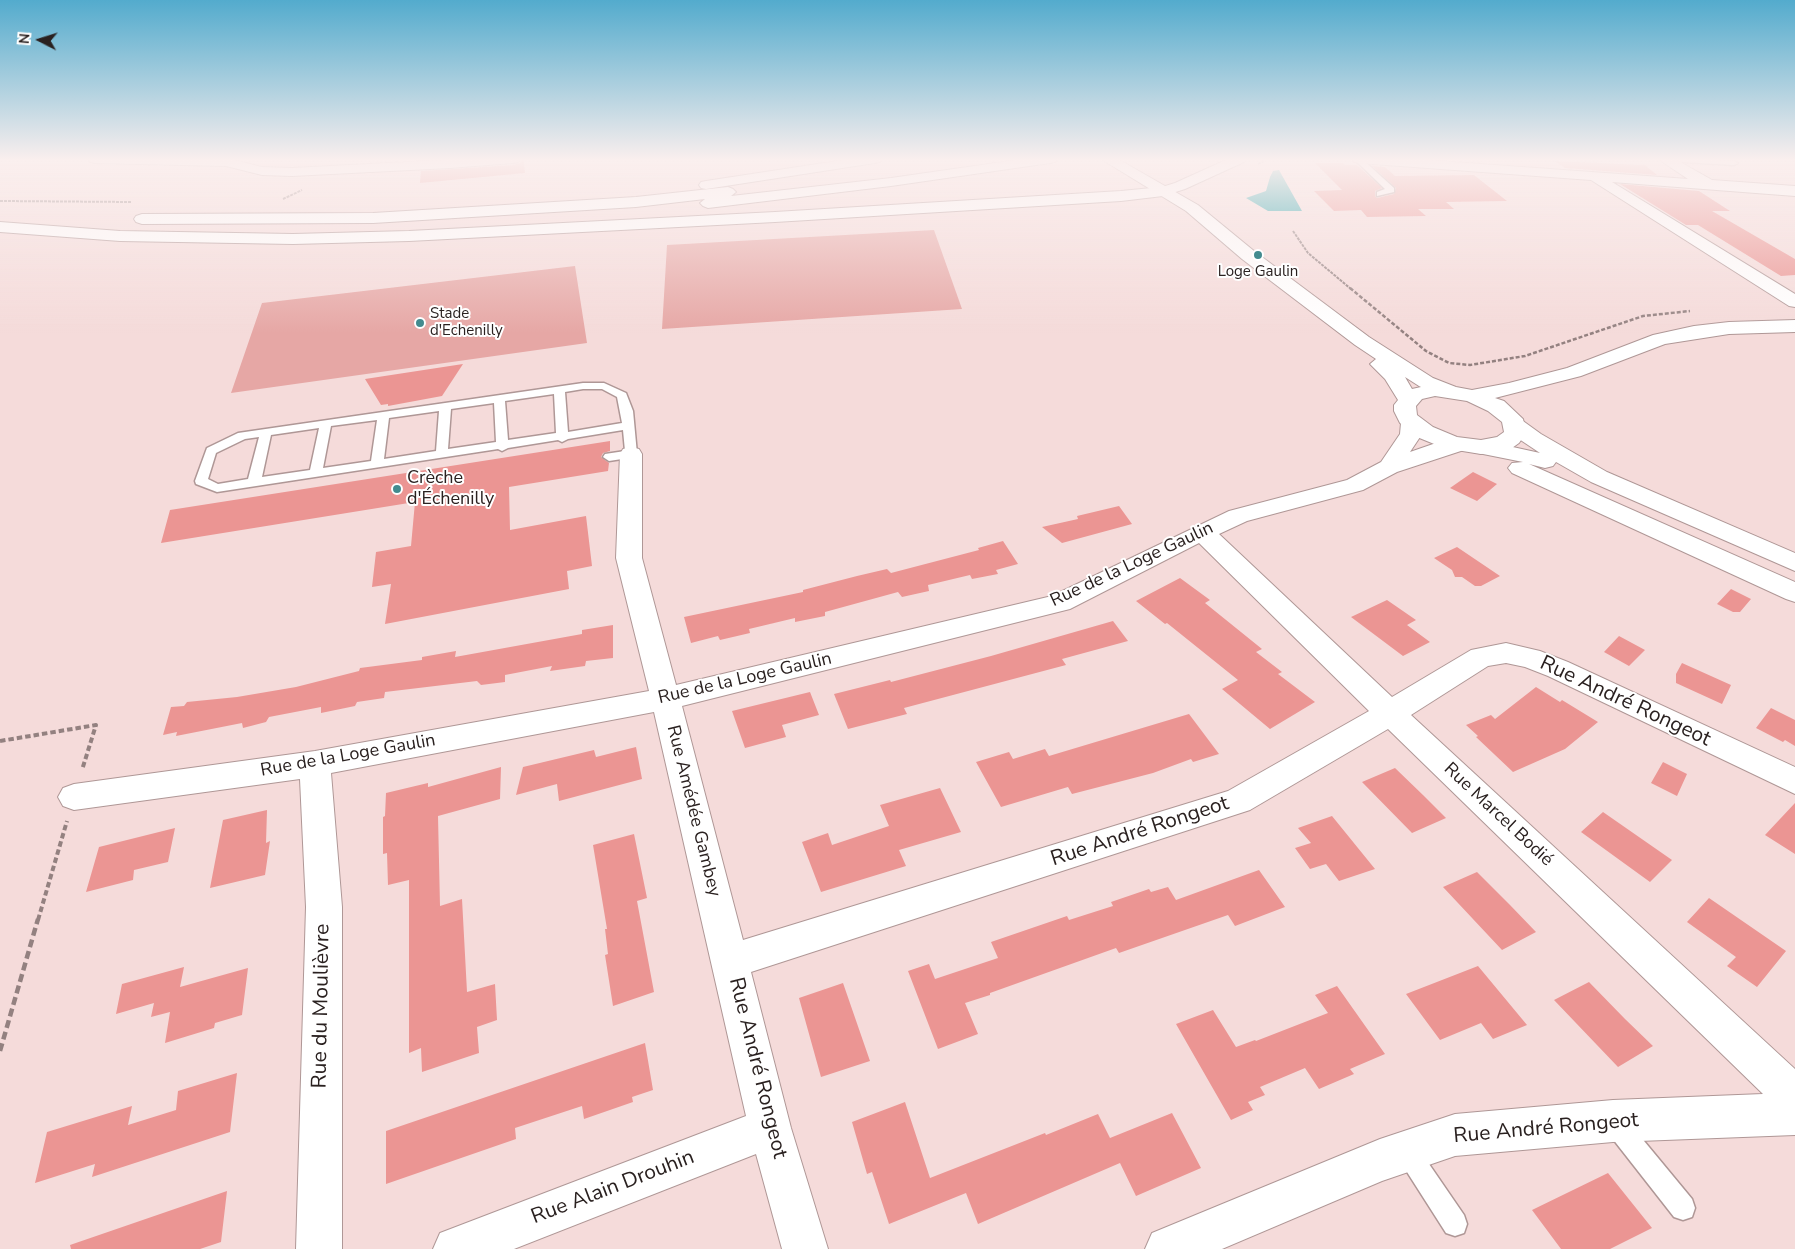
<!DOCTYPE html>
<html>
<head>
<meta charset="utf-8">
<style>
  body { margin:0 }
  #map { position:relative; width:1795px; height:1249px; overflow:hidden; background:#f5dbda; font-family:"Nunito Sans",sans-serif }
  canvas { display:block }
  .north { position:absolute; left:15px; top:15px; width:50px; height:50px; -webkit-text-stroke:4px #fff; paint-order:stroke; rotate:275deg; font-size:14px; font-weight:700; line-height:20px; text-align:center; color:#2a2120 }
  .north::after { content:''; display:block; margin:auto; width:18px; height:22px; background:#2a2120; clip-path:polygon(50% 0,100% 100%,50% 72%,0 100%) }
</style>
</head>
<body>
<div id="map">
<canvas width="1795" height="1249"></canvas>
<div class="north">N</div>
</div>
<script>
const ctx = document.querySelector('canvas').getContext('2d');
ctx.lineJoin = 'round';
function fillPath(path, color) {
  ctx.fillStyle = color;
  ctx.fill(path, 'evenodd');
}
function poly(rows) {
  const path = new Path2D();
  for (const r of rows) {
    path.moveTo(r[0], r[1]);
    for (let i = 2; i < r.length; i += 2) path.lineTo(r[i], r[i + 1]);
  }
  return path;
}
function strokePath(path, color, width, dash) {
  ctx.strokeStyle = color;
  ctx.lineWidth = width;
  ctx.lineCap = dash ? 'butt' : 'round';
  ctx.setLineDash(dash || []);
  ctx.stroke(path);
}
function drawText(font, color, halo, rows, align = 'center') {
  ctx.font = font + ' "Nunito Sans",sans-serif';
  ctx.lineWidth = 4;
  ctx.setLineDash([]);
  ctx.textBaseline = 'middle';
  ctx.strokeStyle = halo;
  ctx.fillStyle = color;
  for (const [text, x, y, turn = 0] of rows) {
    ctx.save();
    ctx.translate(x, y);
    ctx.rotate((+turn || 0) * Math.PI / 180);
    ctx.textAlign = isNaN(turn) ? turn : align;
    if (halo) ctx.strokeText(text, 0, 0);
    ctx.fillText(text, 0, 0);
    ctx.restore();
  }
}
const green = poly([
  [934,230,962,309,662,329,667,245],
  [575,266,587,343,231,393,262,303]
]);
const water = poly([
  [1279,170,1302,211,1268,211,1246,198,1266,191,1270,177,1273,171]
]);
const building = poly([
  [522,159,524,159,525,173,420,183,421,171,513,165,520,163],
  [1554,161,1645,165,1657,175,1565,168],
  [1315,163,1343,163,1346,165,1357,165,1382,188,1375,191,1375,196,1377,198,1394,194,1396,188,1372,166,1385,167,1395,176,1474,175,1507,201,1446,202,1454,209,1418,209,1426,216,1367,217,1361,210,1334,211,1314,191,1342,190],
  [1620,184,1699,191,1730,211,1712,211,1795,259,1795,275,1781,276,1698,225,1686,225],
  [463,364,442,396,388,406,388,404,381,405,365,379],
  [610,441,610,451,603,453,601,457,609,463,608,471,509,487,510,530,586,516,592,566,567,571,569,589,385,624,391,584,372,587,376,552,411,546,415,502,161,543,170,510],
  [1473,472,1497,484,1477,501,1450,488],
  [1119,506,1132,524,1062,543,1042,527,1078,519,1077,516],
  [1003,541,1018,564,996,570,998,574,972,579,970,575,928,585,929,591,902,597,898,592,825,612,825,616,795,622,795,618,749,629,750,633,720,640,718,636,691,643,684,617,803,592,803,590,857,576,887,569,891,573,979,550,978,548],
  [1457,547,1500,576,1481,586,1475,586,1462,577,1455,577,1452,570,1434,558],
  [1180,578,1210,600,1205,603,1262,649,1256,652,1282,672,1278,674,1315,702,1270,729,1222,689,1238,680,1167,623,1165,624,1136,601],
  [1731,589,1751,599,1740,612,1733,612,1717,604],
  [1387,600,1416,620,1407,625,1430,642,1403,656,1351,617],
  [1113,621,1128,641,1062,659,1066,665,904,708,907,714,848,729,834,694,890,680,891,682,991,656],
  [613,625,613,658,586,661,585,666,550,671,552,666,505,675,505,682,481,685,477,681,385,692,384,698,357,702,355,706,321,713,321,707,269,717,266,722,243,728,242,723,176,736,177,732,163,735,171,707,184,706,187,702,237,697,296,687,359,671,360,668,422,660,422,657,456,651,455,657,582,634,582,630],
  [1619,636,1645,650,1629,666,1604,652],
  [1682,663,1731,685,1722,704,1676,683,1676,674],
  [1536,687,1560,702,1562,700,1598,722,1565,749,1513,772,1476,737,1478,736,1466,725,1491,715,1495,719],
  [810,692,819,715,782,725,786,737,745,748,732,711],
  [1771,708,1795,720,1795,746,1785,740,1783,742,1756,728],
  [1189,714,1219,754,1193,762,1191,759,1153,773,1072,794,1068,787,1001,807,976,762,1009,752,1013,759,1045,749,1049,756],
  [636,747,642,779,559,801,557,784,516,795,523,767,594,750,596,757],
  [1663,762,1687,774,1677,796,1651,783],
  [501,767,500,799,438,816,440,906,462,899,467,992,495,984,497,1020,477,1027,479,1053,422,1072,421,1048,409,1053,409,880,388,885,387,853,383,854,383,817,385,816,386,793,428,783,428,787],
  [1395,768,1423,795,1446,818,1412,833,1362,782],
  [940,788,961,832,899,850,906,866,821,892,802,842,828,833,832,845,889,826,880,805],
  [1795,803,1795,854,1765,835],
  [267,810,266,843,270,841,265,875,210,888,223,820],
  [1603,812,1672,860,1650,882,1581,832],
  [1332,816,1375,869,1339,881,1326,864,1310,869,1295,848,1311,843,1298,828],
  [175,828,168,862,134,870,133,880,86,892,99,847],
  [634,834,647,898,637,901,654,992,613,1006,605,955,608,954,605,929,607,929,593,845],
  [1259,870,1285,907,1235,926,1228,915,1119,953,1116,948,990,993,990,995,965,1003,978,1034,938,1049,908,971,929,964,935,979,998,958,991,942,1067,916,1069,920,1113,906,1111,902,1149,889,1151,892,1168,887,1176,900],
  [1477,872,1510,905,1536,932,1502,950,1443,887],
  [1709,898,1786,951,1757,987,1727,966,1736,957,1687,922],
  [1478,966,1527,1025,1493,1039,1481,1023,1440,1040,1406,994],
  [184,967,180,987,248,968,242,1015,215,1023,214,1028,165,1043,170,1012,151,1017,154,1003,116,1014,122,984],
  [1589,982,1625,1019,1653,1046,1618,1067,1554,1000],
  [843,983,870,1061,821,1077,799,998],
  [1337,986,1385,1054,1350,1069,1354,1074,1319,1089,1305,1068,1260,1087,1265,1095,1248,1102,1253,1110,1231,1120,1176,1024,1213,1010,1236,1047,1255,1040,1256,1041,1328,1013,1315,995],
  [645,1043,653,1090,632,1097,633,1102,584,1119,582,1106,515,1128,516,1139,386,1184,386,1131],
  [237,1073,230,1132,92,1177,95,1164,35,1183,47,1132,132,1106,128,1125,176,1110,178,1091],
  [905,1102,930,1178,1045,1133,1046,1135,1098,1114,1110,1138,1172,1113,1201,1168,1136,1196,1120,1163,978,1224,966,1193,889,1224,872,1172,867,1174,852,1122],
  [1608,1173,1652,1228,1610,1249,1561,1249,1532,1210],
  [227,1191,221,1242,200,1249,71,1249,70,1245]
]);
const pathFar3 = poly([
  [1258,164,1267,159],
  [283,199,302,190],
  [0,201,132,202],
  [1293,231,1308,253,1351,289]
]);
const pathFar2 = poly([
  [1350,288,1426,351,1449,363,1470,365,1525,356,1643,316,1690,311]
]);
const pathFar1 = poly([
  [0,741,96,725,82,770],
  [38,920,67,821]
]);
const path = poly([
  [0,1051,38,919]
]);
const lane = poly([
  [1354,159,1362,159,1394,188,1394,192,1377,196,1377,192,1385,189,1354,159],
  [1662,159,1699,159,1734,161,1738,163,1734,165,1666,161,1662,159],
  [583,383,604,383,626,393,633,411,637,454,635,457,609,461,603,457,605,454,625,451,623,430,568,439,562,442,558,440,508,448,502,451,498,449,217,492,196,484,195,481,207,448,238,433,583,383],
  [583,389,602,389,617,397,622,423,568,432,565,392,583,389],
  [554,394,556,433,508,440,505,401,554,394],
  [494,403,496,442,448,449,451,409,494,403],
  [439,411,436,451,384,459,389,418,439,411],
  [377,420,371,461,323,468,331,426,377,420],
  [319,428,310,470,262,477,271,435,319,428],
  [259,437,248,479,218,484,208,479,216,453,245,439,259,437],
  [1617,1115,1625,1118,1692,1199,1695,1208,1692,1217,1683,1220,1674,1217,1609,1134,1606,1126,1609,1118,1617,1115],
  [1408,1141,1416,1145,1464,1215,1467,1224,1464,1233,1455,1236,1446,1233,1400,1161,1396,1153,1400,1145,1408,1141]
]);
const street = poly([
  [88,159,230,159,262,167,292,168,464,159,520,159,518,162,513,163,450,168,292,176,262,175,226,166,95,163,90,162,88,159],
  [1352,159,1412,159,1688,179,1658,159,1675,159,1712,180,1795,186,1795,196,1612,182,1795,294,1795,307,1789,306,1591,180,1359,163,1354,162,1352,159],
  [1412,416,1420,418,1423,423,1422,434,1410,452,1436,443,1461,438,1469,440,1472,444,1481,440,1540,453,1507,431,1504,426,1507,421,1515,419,1523,421,1541,434,1607,472,1795,553,1795,571,1591,482,1556,462,1553,466,1545,468,1529,464,1795,582,1795,602,1786,599,1512,473,1508,468,1512,463,1523,462,1473,452,1470,448,1397,472,1363,490,1247,521,1219,534,1392,697,1471,650,1506,643,1540,651,1568,662,1795,767,1795,794,1548,676,1525,667,1506,663,1488,666,1411,715,1795,1069,1795,1135,1613,1142,1455,1156,1382,1181,1222,1249,1145,1249,1152,1233,1380,1139,1455,1114,1613,1100,1763,1094,1388,729,1250,810,751,972,791,1128,828,1249,782,1249,756,1154,514,1249,433,1249,440,1233,746,1116,654,712,331,773,342,907,342,1249,296,1249,306,907,300,779,74,810,63,806,58,797,63,788,74,784,315,751,649,691,616,558,620,454,623,449,631,447,639,449,642,454,642,558,676,685,1052,596,1229,511,1347,480,1381,462,1400,434,1401,423,1404,418,1412,416],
  [1199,543,1369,711,1228,791,743,940,682,706,1070,609,1199,543]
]);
const secondary = poly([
  [1101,159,1118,159,1198,205,1254,251,1369,337,1433,378,1456,387,1472,390,1509,383,1567,368,1653,335,1694,326,1729,322,1795,320,1795,332,1729,334,1665,344,1581,376,1495,398,1504,401,1523,419,1526,433,1519,443,1512,448,1481,454,1444,448,1417,437,1400,423,1394,411,1394,405,1398,400,1385,379,1370,364,1376,359,1355,345,1242,259,1186,211,1101,159],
  [1405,377,1419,386,1421,387,1412,389,1405,377],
  [1435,396,1467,401,1488,411,1502,422,1504,432,1497,437,1481,440,1457,437,1433,427,1417,415,1416,406,1422,399,1435,396]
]);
const highway = poly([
  [850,159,882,159,880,162,875,163,706,189,701,188,699,185,701,182,706,181,850,159],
  [1023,159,1057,159,1055,162,1050,163,891,186,708,208,703,206,700,203,705,199,636,207,373,223,142,224,136,222,134,219,136,216,142,214,373,213,636,197,728,187,733,189,736,192,731,196,891,178,1023,159],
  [1228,159,1246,159,1244,162,1185,189,1163,196,1121,201,775,222,409,241,293,244,120,241,0,232,0,222,120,231,293,234,409,231,775,212,1121,191,1162,187,1175,183,1228,159]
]);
const markers = [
  [1258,255,5,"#438b8f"],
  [420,323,5,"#438b8f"],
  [397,489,5,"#438b8f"]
];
const farPoinames = [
  ["Loge Gaulin",1258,272],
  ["Stade",430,314,"left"],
  ["d'Echenilly",430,331,"left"]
];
const poiNames = [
  ["Crèche",407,479],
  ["d'Échenilly",407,500]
];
const streetNames = [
  ["Rue de la Loge Gaulin",1132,565,-25],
  ["Rue de la Loge Gaulin",745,679,-13],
  ["Rue de la Loge Gaulin",348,756,-10],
  ["Rue Amédée Gambey",693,811,76],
  ["Rue Marcel Bodié",1498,815,43]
];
const nearStreetnames = [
  ["Rue André Rongeot",1625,702,25],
  ["Rue André Rongeot",1140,832,-18],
  ["Rue du Moulièvre",322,1006,-89],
  ["Rue André Rongeot",757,1068,76],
  ["Rue André Rongeot",1546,1129,-5],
  ["Rue Alain Drouhin",613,1188,-21]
];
fillPath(green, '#e6a7a5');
fillPath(water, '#159da5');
fillPath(building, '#eb9593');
strokePath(lane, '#af9796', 3);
strokePath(street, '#af9796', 2);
strokePath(secondary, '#af9796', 2);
strokePath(highway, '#af9796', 2);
strokePath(pathFar3, '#938180', 2, [3, 1]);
strokePath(pathFar2, '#938180', 2.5, [4, 2]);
strokePath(pathFar1, '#938180', 4, [5.5, 3]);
strokePath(path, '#938180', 4.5, [8, 4]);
fillPath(lane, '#fff');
fillPath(street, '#fff');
fillPath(secondary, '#fff');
fillPath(highway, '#fff');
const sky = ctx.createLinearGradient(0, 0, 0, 333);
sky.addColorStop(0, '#53abcd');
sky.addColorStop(0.48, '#faefee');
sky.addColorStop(1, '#faefee00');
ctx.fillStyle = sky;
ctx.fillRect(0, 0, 1795, 333);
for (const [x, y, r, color] of markers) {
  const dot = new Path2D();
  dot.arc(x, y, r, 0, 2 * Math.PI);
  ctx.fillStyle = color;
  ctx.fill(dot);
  strokePath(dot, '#fff', 2);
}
drawText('15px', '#2a2120', '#fff', farPoinames);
drawText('18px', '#2a2120', '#fff', poiNames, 'left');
drawText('18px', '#2a2120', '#fff', streetNames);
drawText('21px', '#2a2120', '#fff', nearStreetnames);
</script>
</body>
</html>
